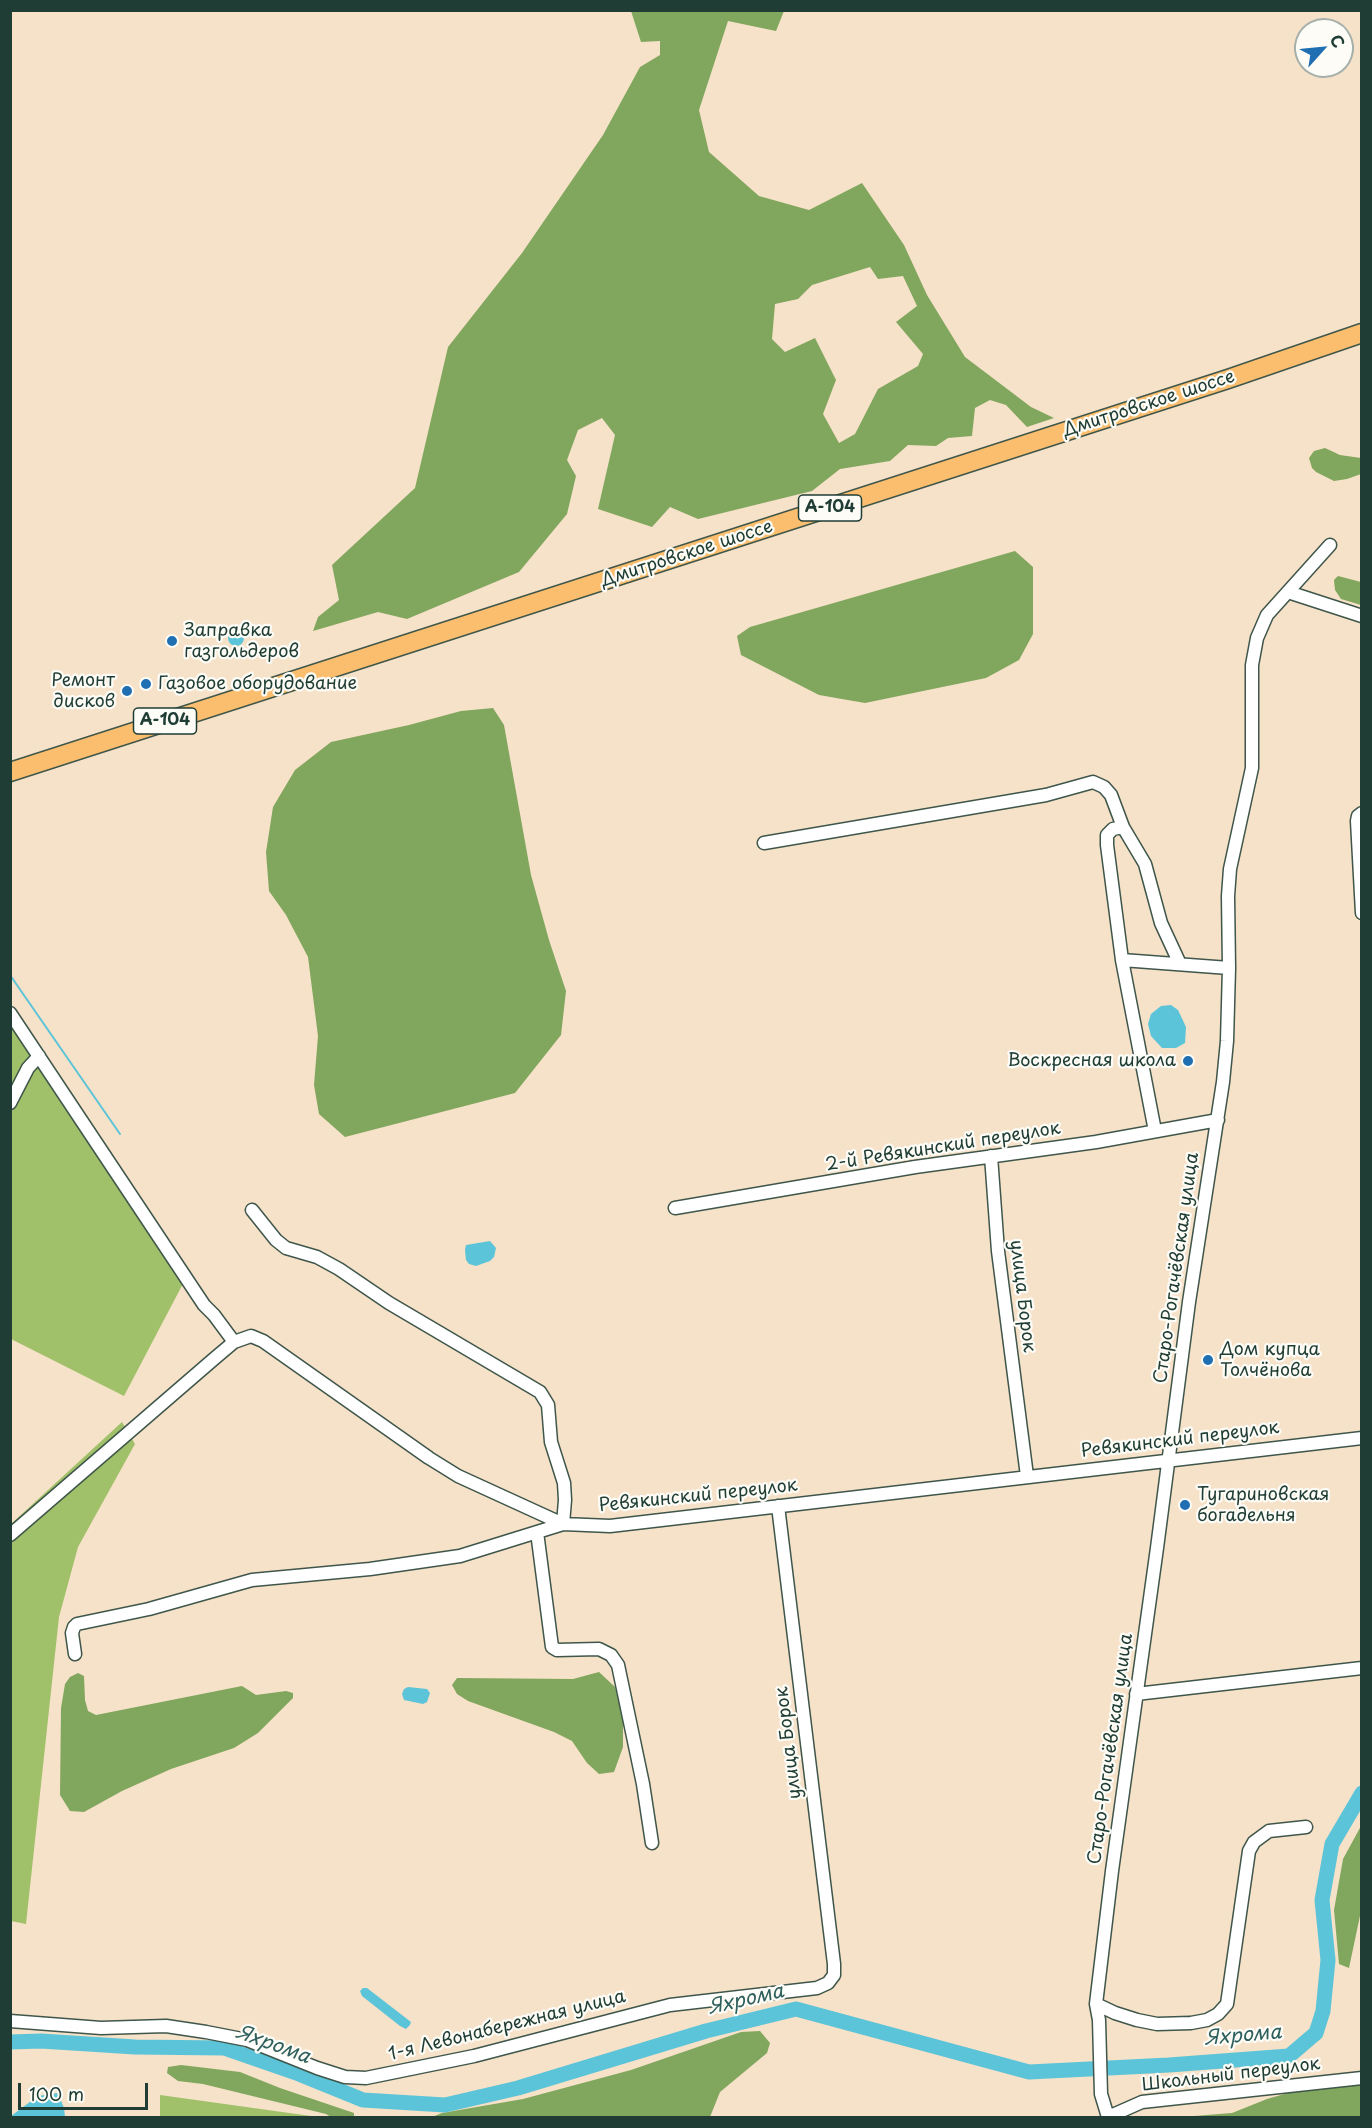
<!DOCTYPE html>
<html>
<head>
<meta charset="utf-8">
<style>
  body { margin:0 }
  #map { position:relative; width:1372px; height:2128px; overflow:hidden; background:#f6e1c9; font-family:"Playpen Sans",sans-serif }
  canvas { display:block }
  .frame { position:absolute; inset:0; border:12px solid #1f3d34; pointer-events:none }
  .north { position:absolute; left:1294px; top:18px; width:60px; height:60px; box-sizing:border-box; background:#fdfcf7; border:2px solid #a4b0a9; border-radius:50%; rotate:63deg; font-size:16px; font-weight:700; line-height:24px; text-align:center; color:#1f3d34 }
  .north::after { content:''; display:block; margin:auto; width:21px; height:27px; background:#1f6fb2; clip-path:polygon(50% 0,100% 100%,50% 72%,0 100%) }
  .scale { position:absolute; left:18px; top:2083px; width:130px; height:27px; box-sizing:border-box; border:3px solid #1f3d34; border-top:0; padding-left:8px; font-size:18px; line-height:21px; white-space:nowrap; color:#1f3d34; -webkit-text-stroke:4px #fdfcf7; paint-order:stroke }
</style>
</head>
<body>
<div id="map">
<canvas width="1372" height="2128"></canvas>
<div class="frame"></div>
<div class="north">С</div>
<div class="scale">100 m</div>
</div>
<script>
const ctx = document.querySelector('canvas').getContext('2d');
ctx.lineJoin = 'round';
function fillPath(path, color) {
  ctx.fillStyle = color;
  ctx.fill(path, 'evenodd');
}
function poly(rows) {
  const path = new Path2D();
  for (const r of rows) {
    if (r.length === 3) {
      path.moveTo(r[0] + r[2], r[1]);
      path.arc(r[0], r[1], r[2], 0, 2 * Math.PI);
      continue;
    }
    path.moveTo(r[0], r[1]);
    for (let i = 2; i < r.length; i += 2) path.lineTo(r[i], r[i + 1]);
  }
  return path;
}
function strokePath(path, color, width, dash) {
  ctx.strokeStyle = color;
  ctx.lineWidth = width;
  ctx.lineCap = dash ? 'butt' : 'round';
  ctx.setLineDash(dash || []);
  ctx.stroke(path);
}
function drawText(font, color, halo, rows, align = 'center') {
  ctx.font = font + ' "Playpen Sans",sans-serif';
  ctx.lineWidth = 4.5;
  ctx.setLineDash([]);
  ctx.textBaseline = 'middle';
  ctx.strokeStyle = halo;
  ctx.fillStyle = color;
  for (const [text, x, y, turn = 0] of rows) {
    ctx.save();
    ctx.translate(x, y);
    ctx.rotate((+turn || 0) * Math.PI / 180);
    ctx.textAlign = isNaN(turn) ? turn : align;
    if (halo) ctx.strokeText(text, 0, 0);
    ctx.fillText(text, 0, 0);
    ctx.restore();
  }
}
const green = poly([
  [10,1010,187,1276,124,1396,11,1339],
  [122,1422,135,1444,78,1547,59,1617,26,1924,11,1921,11,1524],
  [160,2095,318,2117,160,2117]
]);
const forest = poly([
  [631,11,784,11,776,31,728,21,699,110,709,152,759,196,809,210,862,183,904,245,927,295,965,357,1031,407,1054,418,1027,427,1006,405,990,400,975,408,972,436,948,438,936,446,908,445,890,461,840,469,812,491,698,519,670,507,652,527,598,509,615,435,602,418,578,430,567,460,576,476,567,514,519,572,407,619,378,612,313,631,318,617,339,600,332,565,415,488,448,347,522,253,603,135,640,67,660,55,660,41,641,42],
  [870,267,878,279,903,276,917,306,896,322,923,354,918,366,878,389,855,434,839,443,823,414,836,380,815,338,785,352,772,339,775,304,798,299,812,285],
  [1325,448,1340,455,1361,458,1361,474,1347,479,1334,481,1316,472,1312,468,1309,458,1314,451],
  [1015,551,1033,567,1033,634,1019,660,986,678,865,703,819,695,741,655,737,636,750,627],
  [1338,576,1361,582,1361,605,1341,599,1335,590,1334,580],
  [493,708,504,725,531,875,549,940,566,991,561,1035,515,1093,345,1137,319,1114,314,1085,318,1036,308,957,286,915,269,891,266,852,273,807,295,770,331,742,409,725,461,711],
  [599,1672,615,1687,623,1720,623,1747,614,1772,599,1774,587,1763,572,1741,554,1732,468,1701,457,1694,452,1685,457,1678,573,1679],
  [78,1673,84,1676,85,1700,88,1711,96,1715,242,1686,256,1695,286,1691,293,1693,293,1698,258,1733,234,1748,171,1769,122,1791,84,1812,70,1811,60,1795,61,1708,65,1684,70,1677],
  [1361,1826,1361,1911,1349,1968,1339,1964,1334,1910,1343,1859],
  [760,2031,770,2043,767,2053,720,2092,710,2117,642,2116,622,2118,432,2117,442,2113,523,2099,631,2070,741,2032],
  [181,2065,240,2072,280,2088,354,2113,354,2117,331,2117,326,2114,203,2084,178,2081,167,2073,168,2067],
  [1361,2082,1361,2117,1169,2118,1232,2113,1267,2099,1295,2091]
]);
const water = poly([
  [236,638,8],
  [1171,1005,1178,1010,1186,1027,1185,1043,1176,1048,1162,1048,1151,1036,1148,1024,1151,1014,1161,1006],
  [490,1241,496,1248,494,1257,490,1261,476,1266,469,1264,466,1260,465,1250,466,1245],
  [408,1687,427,1689,430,1693,427,1702,423,1704,404,1700,402,1694,404,1689],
  [363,1988,367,1988,411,2022,410,2025,406,2029,400,2026,362,1996,360,1991],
  [58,2093,64,2108,65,2117,12,2117,11,2116,38,2096]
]);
const stream = poly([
  [10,975,120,1134]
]);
const river = poly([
  [10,2042,41,2041,135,2047,224,2048,299,2074,363,2100,445,2105,518,2088,706,2031,796,2009,1029,2072,1169,2065,1289,2056,1316,2033,1323,2011,1328,1960,1322,1900,1332,1844,1362,1793]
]);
const minor = poly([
  [1330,545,1267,615,1257,638,1252,665,1252,768,1230,869,1228,896,1229,968,1227,1041,1223,1082,1189,1302,1157,1548,1112,1871,1096,2004,1099,2020,1101,2094,1108,2117,1142,2102,1362,2078],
  [1288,592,1362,616],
  [1362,813,1358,816,1357,821,1362,913],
  [1123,827,1113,829,1107,835,1107,845,1122,960,1155,1131],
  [764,843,1046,795,1093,782,1104,787,1111,795,1123,827,1145,864,1161,923,1180,964],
  [1122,960,1229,968],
  [10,1013,204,1305,214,1315,234,1342],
  [10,1103,28,1068,39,1056],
  [991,1156,998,1251,1027,1476],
  [675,1208,915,1167,1096,1142,1218,1120],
  [537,1532,552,1647,557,1650,599,1649,611,1655,618,1665,643,1784,652,1843],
  [10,1535,215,1358,234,1342,251,1336,263,1341,429,1458,458,1476,563,1524,565,1500,564,1483,551,1442,548,1405,540,1392,389,1303,339,1269,317,1257,286,1248,276,1240,252,1210],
  [75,1654,72,1633,74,1627,77,1624,149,1609,252,1580,370,1569,460,1556,563,1524,610,1526,1362,1438],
  [1136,1694,1362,1668],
  [1096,2004,1115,2013,1137,2020,1157,2024,1191,2023,1207,2020,1218,2014,1227,2004,1249,1851,1254,1842,1269,1831,1306,1827],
  [10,2021,101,2028,166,2026,206,2032,247,2040,317,2068,345,2077,366,2078,474,2056,670,2005,817,1988,828,1983,834,1975,834,1964,778,1506]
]);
const highway = poly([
  [10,772,1228,379,1362,333]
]);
const markers = [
  [172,641,6,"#1f6fb2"],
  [146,684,6,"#1f6fb2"],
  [127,691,6,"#1f6fb2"],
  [1188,1061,6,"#1f6fb2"],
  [1208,1360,6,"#1f6fb2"],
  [1185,1505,6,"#1f6fb2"]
];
const shields = [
  [830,508,63],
  [165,721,63]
];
const shieldNames = [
  ["А-104",830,508],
  ["А-104",165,721]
];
const streetNames = [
  ["Дмитровское шоссе",1149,404,-18],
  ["Дмитровское шоссе",687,554,-18],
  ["2-й Ревякинский переулок",943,1147,-9],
  ["Старо-Рогачёвская улица",1177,1268,-82],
  ["улица Борок",1022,1296,83],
  ["Ревякинский переулок",1180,1440,-7],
  ["Ревякинский переулок",698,1496,-6],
  ["улица Борок",789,1743,-97],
  ["Старо-Рогачёвская улица",1111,1749,-82],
  ["1-я Левонабережная улица",507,2026,-14],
  ["Школьный переулок",1231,2075,-7]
];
const poiNames = [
  ["Заправка",184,631],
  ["газгольдеров",184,652],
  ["Ремонт",115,681,"right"],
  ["дисков",115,702,"right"],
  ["Газовое оборудование",158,684],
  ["Воскресная школа",1176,1061,"right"],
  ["Дом купца",1220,1350],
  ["Толчёнова",1220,1371],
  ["Тугариновская",1197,1495],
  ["богадельня",1197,1516]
];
const waterNames = [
  ["Яхрома",746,2000,-13],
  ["Яхрома",1243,2036,-5],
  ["Яхрома",273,2045,20]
];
fillPath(green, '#a0c169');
fillPath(forest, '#80a75d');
fillPath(water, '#5cc4d8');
strokePath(stream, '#5cc4d8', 2);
strokePath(river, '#5cc4d8', 15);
strokePath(minor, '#3f564a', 15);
strokePath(highway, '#3f564a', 21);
strokePath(minor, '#fff', 12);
strokePath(highway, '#fbbe6e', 18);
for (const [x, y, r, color] of markers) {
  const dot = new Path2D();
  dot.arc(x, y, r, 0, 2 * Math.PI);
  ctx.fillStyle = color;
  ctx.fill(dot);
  strokePath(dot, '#fdfcf7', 2);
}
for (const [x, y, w] of shields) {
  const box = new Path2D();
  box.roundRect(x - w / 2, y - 13, w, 26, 4.5);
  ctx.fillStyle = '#fdfcf7';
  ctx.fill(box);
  strokePath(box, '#1f3d34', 1.5);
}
drawText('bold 16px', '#1f3d34', null, shieldNames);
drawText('18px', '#1f3d34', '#fdfcf7', streetNames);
drawText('18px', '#1f3d34', '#fdfcf7', poiNames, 'left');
drawText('italic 20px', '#2e5f5d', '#fdfcf7', waterNames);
</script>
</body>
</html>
